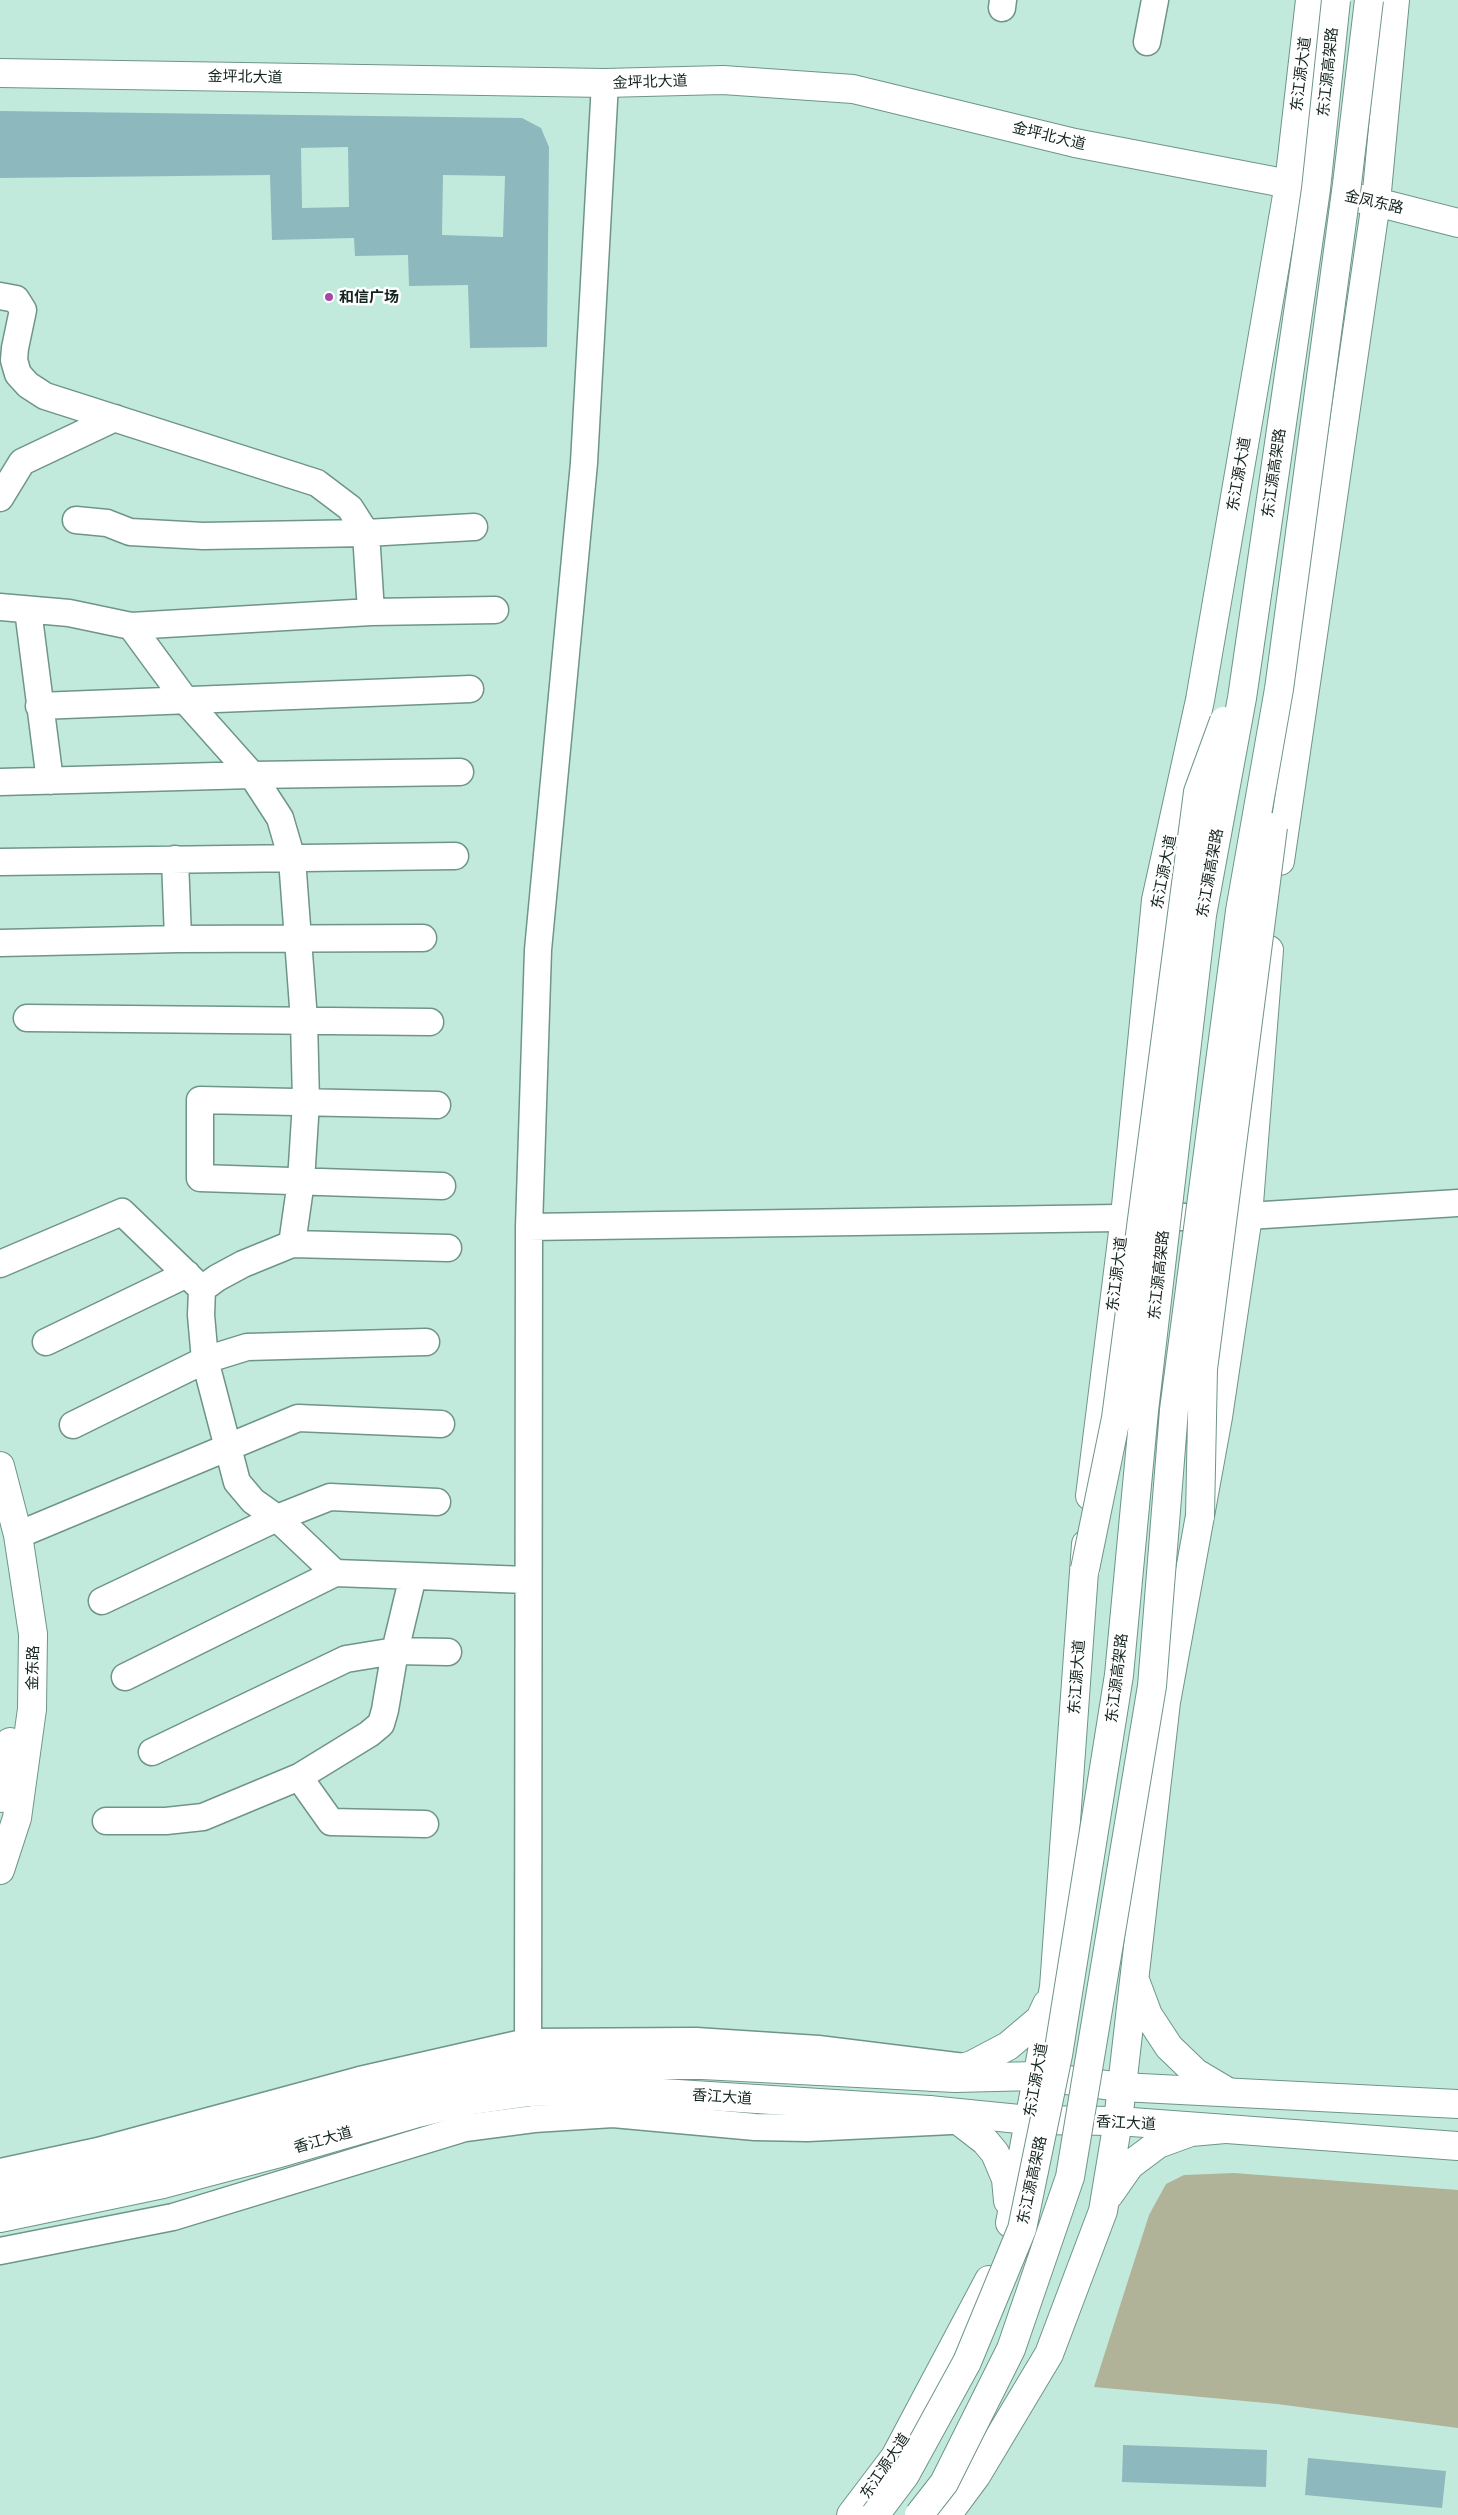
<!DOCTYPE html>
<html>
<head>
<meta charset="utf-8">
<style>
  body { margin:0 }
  canvas { display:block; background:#c1eadc }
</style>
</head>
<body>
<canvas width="1458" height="2515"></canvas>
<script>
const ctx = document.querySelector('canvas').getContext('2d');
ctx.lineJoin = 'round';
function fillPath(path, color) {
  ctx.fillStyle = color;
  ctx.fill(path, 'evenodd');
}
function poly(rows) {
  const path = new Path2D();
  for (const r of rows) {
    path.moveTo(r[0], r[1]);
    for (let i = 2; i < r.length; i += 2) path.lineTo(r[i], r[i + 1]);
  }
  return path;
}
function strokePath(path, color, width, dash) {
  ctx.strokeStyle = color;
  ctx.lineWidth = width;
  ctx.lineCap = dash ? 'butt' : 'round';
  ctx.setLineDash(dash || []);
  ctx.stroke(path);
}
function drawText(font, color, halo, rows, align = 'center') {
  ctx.font = font + ' "Golos Text","Noto Sans SC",sans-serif';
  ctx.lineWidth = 5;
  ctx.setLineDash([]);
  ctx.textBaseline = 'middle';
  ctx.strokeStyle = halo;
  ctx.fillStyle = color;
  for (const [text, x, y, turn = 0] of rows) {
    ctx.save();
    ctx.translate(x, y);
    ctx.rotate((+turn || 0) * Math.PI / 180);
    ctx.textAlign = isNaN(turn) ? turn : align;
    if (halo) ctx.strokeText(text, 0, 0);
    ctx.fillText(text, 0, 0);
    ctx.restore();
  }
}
const green = poly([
  [1234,2173,1458,2190,1458,2428,1277,2404,1094,2387,1149,2215,1166,2184,1184,2175]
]);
const building = poly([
  [0,111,522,118,541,128,549,147,547,347,470,348,468,285,409,286,408,255,355,256,354,238,272,240,270,175,0,178],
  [348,147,349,207,302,208,301,148],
  [443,175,505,176,503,237,442,235],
  [1123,2445,1267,2450,1266,2487,1122,2482],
  [1308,2458,1446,2471,1442,2508,1305,2495]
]);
const minor = poly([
  [1002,8,1003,0],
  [1147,42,1155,0],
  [0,296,16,299,23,310,15,348,14,360,18,374,28,385,45,396,317,483,350,508,366,533,371,612],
  [0,498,22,462,115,418],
  [76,520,107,523,130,532,203,536,366,533,474,527],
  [0,607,69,613,131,626,186,701,252,775,280,818,292,859,304,1020,306,1102,301,1181,292,1244],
  [28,610,50,781],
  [131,626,371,612,495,610],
  [39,706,470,689],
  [0,782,252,775,460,772],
  [175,859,178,939],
  [0,862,455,856],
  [0,943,178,939,423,938],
  [27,1018,430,1022],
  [437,1105,200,1100,200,1178,442,1186],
  [529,1227,1248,1216,1458,1203],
  [0,1264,122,1212,202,1289],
  [46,1342,187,1274],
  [73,1425,205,1360,247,1347,426,1342],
  [18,1535,298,1418,441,1424],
  [335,1573,277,1518,253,1501,237,1482,205,1360,201,1315,202,1289,217,1278,243,1264,292,1244,448,1248],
  [102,1601,277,1518,330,1497,437,1502],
  [125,1677,335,1573,527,1580],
  [152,1752,346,1659,395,1651,448,1652],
  [299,1777,331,1822,425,1824],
  [106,1821,166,1821,203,1817,299,1777,369,1734,381,1724,385,1710,395,1651,413,1576],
  [528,2064,529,1227,538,950,584,463,605,83],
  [0,2172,98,2151,360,2080,527,2042,696,2041,818,2049,964,2067],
  [0,2251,173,2217,465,2128,534,2119,613,2114,755,2127,808,2128,951,2121]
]);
const major = poly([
  [0,73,605,83,723,80,853,89,1075,143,1289,184,1376,202,1458,223],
  [0,1466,18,1535,33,1634,32,1709,17,1818,0,1870],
  [0,1798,10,1742],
  [0,2195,157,2159,407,2091,528,2064,702,2065,955,2078,1036,2076,1121,2087,1458,2104],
  [0,2218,163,2184,276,2154,414,2114,473,2100,529,2092,615,2090,929,2110,1029,2120,1118,2121,1458,2146]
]);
const highway = poly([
  [1280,861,1376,202,1395,0],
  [1090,1496,1125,1216,1156,900,1200,700,1289,184,1310,0],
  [1136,1983,1148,2015,1169,2047,1196,2073,1228,2092],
  [933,2077,972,2065,1008,2046,1040,2019,1047,2004],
  [929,2110,959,2121,985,2141,995,2153,1006,2179,1008,2201],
  [1109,2195,1130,2165,1158,2144,1191,2132,1225,2129],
  [1010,2223,1054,1987,1086,1544],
  [851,2515,895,2457,989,2280],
  [947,2515,976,2476,1049,2354,1103,2211,1118,2121,1166,1702,1218,1417,1248,1216,1269,950]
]);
const highwayBridge = poly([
  [1200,1516,1203,1369,1273,827],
  [1085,1569,1116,1418,1198,792,1224,721],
  [875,2515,905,2475,967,2362,1022,2229,1058,2055,1119,1675,1144,1411,1202,915,1242,698,1316,189,1336,0],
  [919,2515,944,2483,1011,2349,1070,2177,1152,1686,1174,1410,1240,911,1279,689,1347,184,1369,0]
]);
const markers = [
  [329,297,5,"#a946ac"]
];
const streetNames = [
  ["东江源高架路",1328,72,-84],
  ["东江源大道",1301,74,-83],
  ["金坪北大道",245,77,1],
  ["金坪北大道",650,82,-2],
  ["金坪北大道",1049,136,14],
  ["金凤东路",1374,202,13],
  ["东江源高架路",1274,473,-82],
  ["东江源大道",1239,474,-80],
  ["东江源大道",1164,872,-79],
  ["东江源高架路",1210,873,-80],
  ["东江源大道",1117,1274,-83],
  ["东江源高架路",1159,1275,-84],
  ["金东路",33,1668,-89],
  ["东江源大道",1077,1677,-86],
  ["东江源高架路",1117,1678,-83],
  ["东江源大道",1036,2080,-80],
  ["香江大道",722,2097,4],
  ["香江大道",1126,2123,3],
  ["香江大道",323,2140,-16],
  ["东江源高架路",1032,2180,-78],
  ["东江源大道",885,2466,-56]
];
const poiNames = [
  ["和信广场",339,297]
];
fillPath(green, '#b1b399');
fillPath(building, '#8db9be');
strokePath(minor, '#6e9588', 29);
strokePath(major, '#6e9588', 30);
strokePath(highway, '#6e9588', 30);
strokePath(minor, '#fff', 26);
strokePath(major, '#fff', 28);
strokePath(highway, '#fff', 28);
strokePath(highwayBridge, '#6e9588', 30, []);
strokePath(highwayBridge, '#fff', 28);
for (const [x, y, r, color] of markers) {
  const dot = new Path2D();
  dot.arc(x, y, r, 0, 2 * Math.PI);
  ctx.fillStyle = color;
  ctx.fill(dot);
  strokePath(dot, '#fff', 2);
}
drawText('15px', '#14241f', '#fff', streetNames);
drawText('bold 15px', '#14241f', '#fff', poiNames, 'left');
</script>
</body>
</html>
